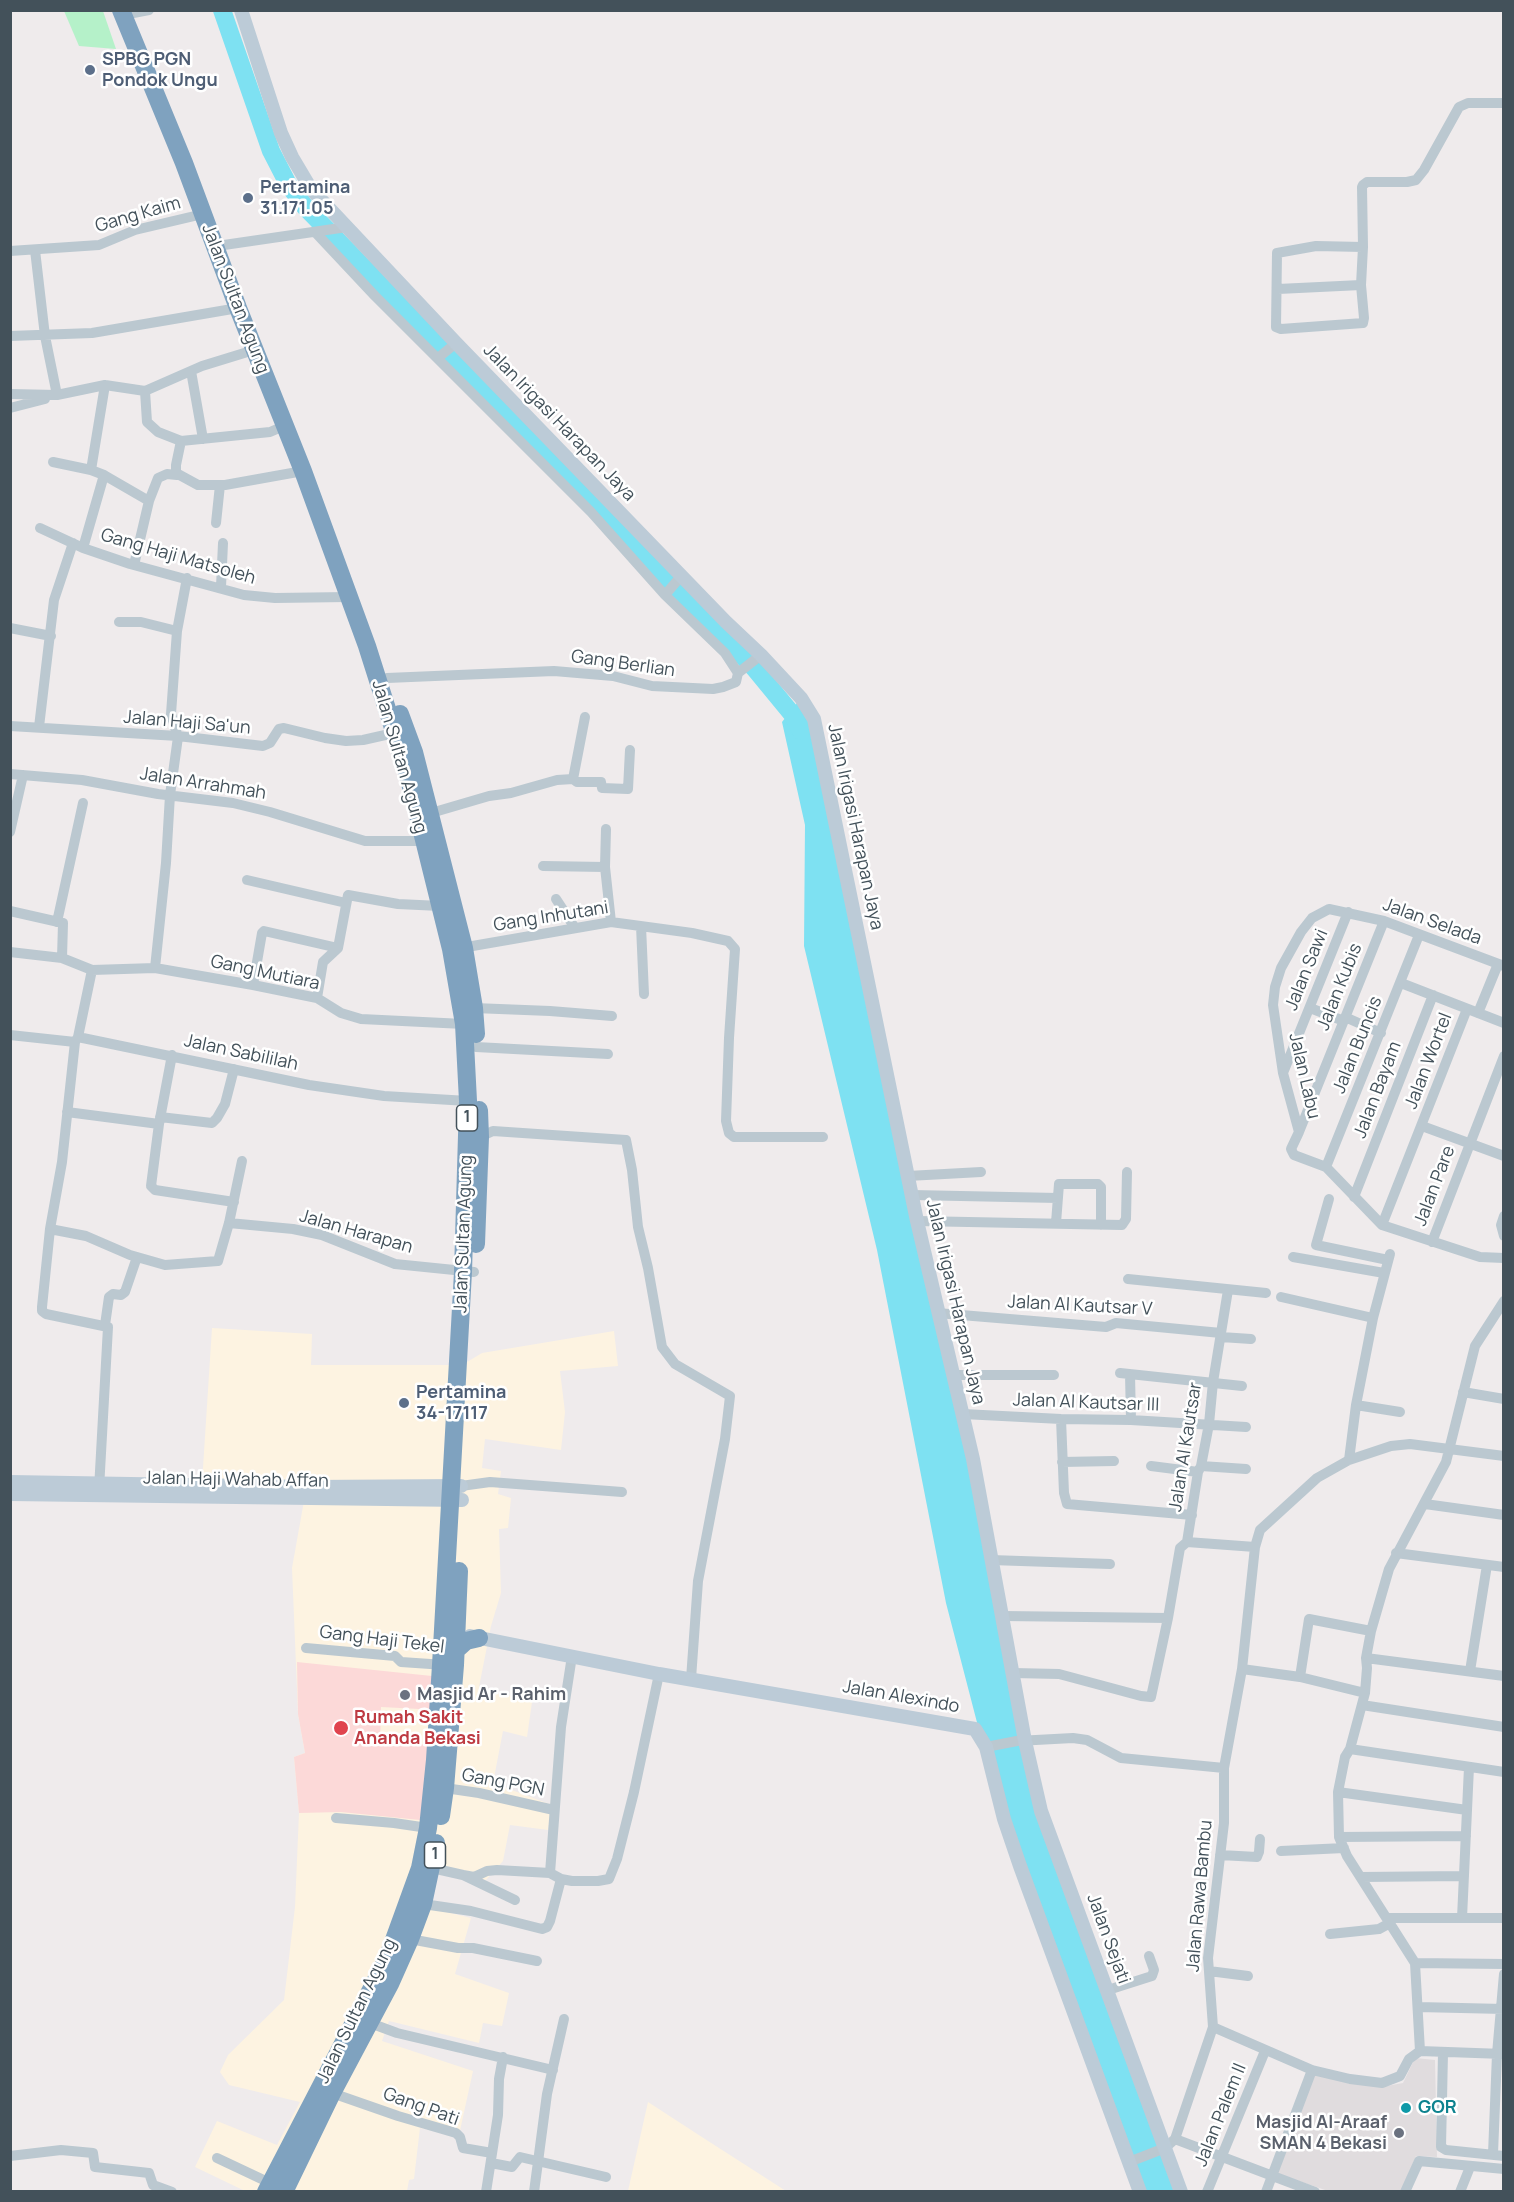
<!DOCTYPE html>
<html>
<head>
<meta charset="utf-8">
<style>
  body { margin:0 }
  #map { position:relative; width:1514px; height:2202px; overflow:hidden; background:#efebec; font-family:Manrope,sans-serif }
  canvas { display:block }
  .frame { position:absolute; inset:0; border:12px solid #43515a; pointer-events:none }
</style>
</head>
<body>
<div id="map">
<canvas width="1514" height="2202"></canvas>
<div class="frame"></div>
</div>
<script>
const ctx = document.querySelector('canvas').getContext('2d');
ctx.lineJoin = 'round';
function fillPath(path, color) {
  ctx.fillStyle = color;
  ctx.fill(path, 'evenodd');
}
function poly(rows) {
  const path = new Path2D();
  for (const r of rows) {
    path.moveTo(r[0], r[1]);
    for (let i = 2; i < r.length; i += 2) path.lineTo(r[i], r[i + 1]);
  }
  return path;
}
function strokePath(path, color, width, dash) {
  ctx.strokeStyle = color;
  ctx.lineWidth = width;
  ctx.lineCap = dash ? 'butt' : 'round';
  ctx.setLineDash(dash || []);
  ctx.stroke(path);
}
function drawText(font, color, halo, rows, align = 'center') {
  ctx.font = font + ' Manrope,sans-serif';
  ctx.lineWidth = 5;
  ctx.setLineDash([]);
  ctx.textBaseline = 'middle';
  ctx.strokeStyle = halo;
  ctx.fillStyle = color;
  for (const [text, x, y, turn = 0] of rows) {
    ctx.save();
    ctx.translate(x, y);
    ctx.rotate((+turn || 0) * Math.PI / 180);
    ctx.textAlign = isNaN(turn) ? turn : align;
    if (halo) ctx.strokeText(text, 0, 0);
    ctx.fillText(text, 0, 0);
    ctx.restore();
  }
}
const commercial = poly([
  [212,1328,312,1334,311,1365,462,1365,482,1353,614,1331,618,1366,560,1371,565,1412,561,1450,485,1439,482,1468,501,1471,498,1494,511,1498,508,1528,499,1529,501,1593,491,1626,479,1687,532,1702,527,1737,503,1731,493,1783,552,1805,548,1830,510,1825,503,1861,486,1880,433,1868,423,1906,471,1918,455,1974,509,1993,502,2026,483,2023,479,2043,389,2021,382,2041,473,2071,459,2135,420,2128,414,2179,409,2180,407,2191,245,2191,195,2167,217,2121,277,2145,300,2102,229,2085,220,2072,228,2055,284,2000,295,1907,299,1813,294,1757,305,1753,298,1714,292,1568,307,1484,202,1483],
  [648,2102,705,2139,786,2191,628,2191]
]);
const education = poly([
  [1415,2058,1435,2060,1437,2157,1416,2156,1401,2191,1328,2191,1276,2173,1314,2075,1381,2087,1403,2083]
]);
const medical = poly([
  [297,1662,432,1676,438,1710,381,1707,380,1742,436,1745,420,1820,341,1812,299,1813,294,1757,305,1753,298,1714]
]);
const green = poly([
  [64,11,103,11,116,49,79,46]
]);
const water = poly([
  [801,698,812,714,1041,1811,1181,2191,1140,2191,980,1734,946,1603,877,1250,804,946,805,825,782,722]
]);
const river = poly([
  [222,10,271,151,288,184,306,208,755,669,792,714,801,731]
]);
const street = poly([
  [123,15,149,10],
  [315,232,375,296,591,512,665,595,725,653,738,673],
  [224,245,347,227],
  [1363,247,1316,246,1277,253,1276,327,1281,329,1363,323,1364,318,1361,285,1363,247,1362,187,1363,185,1367,182,1407,182,1416,180,1424,170,1459,107,1468,103,1504,103],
  [35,250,45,336,57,395],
  [10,251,99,245,135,230,203,214],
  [1278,289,1361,285],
  [10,336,92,333,238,308],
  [438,358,456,343],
  [191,371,203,439],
  [145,391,147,422,158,432,181,441,270,432,284,426],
  [10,394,57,395,105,385,145,391,202,366,254,350],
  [10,408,45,399],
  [181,441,176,465,176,473,198,485,225,485,303,471],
  [53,462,91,470,104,475,83,548],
  [91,470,105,385],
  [104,475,149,501],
  [216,523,220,485],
  [40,528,83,548,130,564,244,595,275,598,348,597],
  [134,565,149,501,158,478,167,474,177,475],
  [221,587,223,543],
  [665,595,682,575],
  [119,622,141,622,177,631,187,578],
  [10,628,51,636],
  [738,673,761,655],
  [387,678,554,671,613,676,652,686,713,689,723,687,736,682,738,673],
  [10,726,178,736,263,746,270,743,279,729,284,728,325,738,346,741,363,740,394,733],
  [39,727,54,600,73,543],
  [10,774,82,780,158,794,233,803,270,812,365,841,423,841],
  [573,779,585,717],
  [431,813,489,796,511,793,557,780,573,779,577,782,601,782,602,788,628,789,630,750],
  [606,829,605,867,611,922],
  [10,832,23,775],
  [543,866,605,867],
  [247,880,346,903],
  [556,899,575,928],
  [10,911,63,923,62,958],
  [57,922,83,803],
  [641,926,644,994],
  [461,948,611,922,692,933,728,941,735,949,729,1038,726,1121,729,1133,734,1137,823,1137],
  [10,952,62,958,92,970,155,968,253,985,317,998,341,1013,361,1019,464,1024],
  [1504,966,1384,921,1329,909,1312,918,1301,932,1281,968,1275,987,1273,1005,1283,1073,1299,1132,1291,1149,1294,1155,1326,1167,1382,1225,1480,1257,1504,1258],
  [155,968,166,863,170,795,178,737,171,714,177,631],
  [1401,983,1504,1023],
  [253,985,262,933,264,931,338,948],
  [317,998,323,962,338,948,348,895,398,904,440,906],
  [474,1008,550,1011,612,1016],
  [1310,1008,1344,1021],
  [1478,1013,1498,964],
  [1345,1017,1381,1033],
  [10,1035,75,1042,78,1037,309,1085,384,1096,468,1101],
  [78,1037,92,970],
  [75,1042,62,1162,50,1229,42,1307,42,1311,46,1314,108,1327,99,1489],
  [476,1047,608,1054],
  [172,1055,159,1124,151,1186,155,1190,234,1202],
  [1283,1073,1348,912],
  [67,1112,159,1124],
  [160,1117,212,1123,217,1118,225,1104,234,1069],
  [1422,1126,1504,1156],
  [1299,1132,1384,921],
  [480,1137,493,1131,626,1140,632,1170,638,1227,648,1268,662,1347,675,1364,730,1396,725,1439,698,1581,691,1679],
  [1326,1167,1419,935],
  [908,1176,981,1172],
  [912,1195,1058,1198],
  [1354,1197,1433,995],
  [1329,1199,1316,1245,1388,1260],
  [1504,1216,1501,1225,1504,1236],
  [917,1221,1122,1225,1126,1219,1127,1172],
  [229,1223,293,1229,322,1235,395,1264,474,1272],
  [1056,1223,1059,1184,1098,1184,1101,1187,1101,1225],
  [1382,1225,1467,1009],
  [50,1229,86,1236,130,1255,165,1265,218,1261,229,1223,242,1161],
  [1432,1242,1504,1056],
  [1293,1257,1384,1273],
  [1128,1279,1266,1293],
  [1228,1290,1213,1382,1209,1424,1201,1466,1198,1472,1187,1542,1255,1547],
  [1281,1297,1373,1318],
  [937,1313,1106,1327,1116,1323,1221,1333],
  [105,1325,109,1297,113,1294,121,1295,125,1292,137,1257],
  [1221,1337,1251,1339],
  [1120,1373,1242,1386],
  [1130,1374,1131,1420],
  [953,1375,1054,1375],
  [1463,1392,1504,1399],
  [1356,1405,1400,1412],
  [963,1414,1061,1419,1131,1420,1246,1427],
  [1061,1419,1064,1493,1067,1504,1192,1515],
  [1349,1460,1356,1405,1373,1318,1390,1254],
  [1062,1462,1114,1461],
  [1151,1466,1198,1472],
  [1201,1466,1246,1469],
  [461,1486,490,1482,622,1492],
  [1425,1504,1504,1515],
  [1396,1553,1504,1567],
  [991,1560,1110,1564],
  [1003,1616,1168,1618,1180,1548,1187,1542],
  [306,1648,395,1656,401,1662,445,1665],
  [1366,1658,1504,1676],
  [1242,1669,1300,1677,1365,1693],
  [1470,1671,1487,1565],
  [1013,1673,1059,1674,1141,1696,1151,1697,1168,1618],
  [1300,1677,1309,1619,1371,1631],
  [1362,1705,1504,1727],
  [986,1747,1017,1741,1073,1738,1087,1740,1121,1758,1224,1768,1242,1669,1255,1547,1260,1530,1317,1478,1349,1460,1391,1446,1410,1444,1504,1456],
  [1350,1749,1504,1772],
  [445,1788,479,1793,554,1810],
  [1338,1792,1467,1810],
  [336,1818,394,1823,428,1828],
  [1339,1837,1466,1836],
  [1281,1851,1344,1848],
  [1220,1855,1257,1857,1259,1852,1260,1839],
  [432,1868,463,1875,515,1900],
  [550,1873,561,1727,572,1656],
  [463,1875,474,1877,487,1871,497,1870,550,1873,561,1879,572,1881,598,1881,609,1879,617,1859,634,1792,659,1674],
  [1361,1877,1464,1876],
  [423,1904,471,1911,542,1929,547,1927,550,1921,561,1879],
  [1387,1918,1504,1918],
  [1462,1918,1469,1767],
  [1330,1934,1379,1929,1390,1923],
  [410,1939,458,1948,473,1948,537,1961],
  [1415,1963,1504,1964],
  [1209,1971,1248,1976],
  [1108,1990,1152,1976,1154,1970,1149,1956],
  [1418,2007,1504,2009],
  [370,2023,397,2033,553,2070],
  [1213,2027,1312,2070,1350,2079,1382,2083,1400,2076,1409,2059,1420,2051],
  [1420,2051,1415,1963,1347,1856,1339,1837,1338,1792,1345,1757,1350,1749,1365,1693,1367,1668,1366,1658,1371,1631,1389,1569,1446,1462,1475,1346,1504,1301],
  [1420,2051,1503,2054],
  [1443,2053,1441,2147,1446,2150,1504,2156],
  [332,2093,398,2116,456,2133,460,2137,463,2148,492,2153],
  [1175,2139,1213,2027,1208,1958,1224,1823,1224,1768],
  [1493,2154,1497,2054,1504,1974],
  [10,2156,61,2150,93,2153,95,2167,149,2173,153,2185,172,2192],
  [217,2158,270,2183],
  [1129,2162,1165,2148,1175,2139,1315,2192],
  [491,2163,512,2167,520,2157,606,2177],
  [486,2192,498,2115,499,2079,503,2057],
  [534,2192,547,2094,564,2019],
  [1207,2192,1265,2051],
  [1266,2192,1312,2070],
  [1405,2192,1419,2161,1504,2169],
  [1460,2192,1470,2167]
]);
const secondary = poly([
  [241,10,281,133,292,157,311,189,456,343,726,622,761,655,801,698,814,719,917,1221,973,1459,1025,1741,1041,1811,1181,2192],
  [10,1482,312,1487,461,1486],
  [10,1494,462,1500],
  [470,1636,659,1674,975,1729,986,1747,1004,1819,1020,1866,1140,2192]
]);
const highway = poly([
  [121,10,184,163,238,308,303,471,367,646,408,775,451,949,464,1024,468,1101,463,1272,441,1665,435,1760,428,1828,420,1868,387,1959,266,2192],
  [400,714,414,752,464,948,474,1008,476,1034],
  [476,1244,480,1137,479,1110],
  [455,1651,466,1641,479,1638],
  [441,1816,445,1788,455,1665,459,1571],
  [284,2192,332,2093,390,1984,410,1939,423,1904,436,1843]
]);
const markers = [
  [90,70,6,"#5c6f8a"],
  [248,198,6,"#5c6f8a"],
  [404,1403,6,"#5c6f8a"],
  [405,1695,6,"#6b7280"],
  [341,1728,8,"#e0444e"],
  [1406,2108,6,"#0f9aa8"],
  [1399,2133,6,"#6b7280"]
];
const shields = [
  [467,1118,21],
  [435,1855,21]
];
const shieldNames = [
  ["1",467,1118],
  ["1",435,1855]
];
const serviceNames = [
  ["SPBG PGN",102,60],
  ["Pondok Ungu",102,81],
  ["Pertamina",260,188],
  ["31.171.05",260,209],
  ["Pertamina",416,1393],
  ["34-17117",416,1414]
];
const streetNames = [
  ["Gang Kaim",138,215,-16],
  ["Jalan Sultan Agung",235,299,69],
  ["Jalan Irigasi Harapan Jaya",559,423,46],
  ["Gang Haji Matsoleh",178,557,16],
  ["Gang Berlian",623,664,8],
  ["Jalan Haji Sa'un",187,723,5],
  ["Jalan Sultan Agung",399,757,74],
  ["Jalan Arrahmah",203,784,9],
  ["Jalan Irigasi Harapan Jaya",855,827,78],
  ["Gang Inhutani",551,917,-9],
  ["Jalan Selada",1432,922,20],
  ["Jalan Sawi",1307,970,-68],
  ["Gang Mutiara",265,973,12],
  ["Jalan Kubis",1340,987,-68],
  ["Jalan Buncis",1358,1045,-68],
  ["Jalan Sabililah",241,1053,12],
  ["Jalan Wortel",1429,1061,-69],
  ["Jalan Labu",1304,1076,77],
  ["Jalan Bayam",1378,1090,-69],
  ["Jalan Pare",1435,1186,-69],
  ["Jalan Harapan",356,1232,16],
  ["Jalan Sultan Agung",464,1234,-88],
  ["Jalan Irigasi Harapan Jaya",955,1302,77],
  ["Jalan Al Kautsar V",1080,1306,3],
  ["Jalan Al Kautsar III",1086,1403,2],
  ["Jalan Al Kautsar",1186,1447,-81],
  ["Jalan Haji Wahab Affan",236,1480,1],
  ["Gang Haji Tekel",382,1640,7],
  ["Jalan Alexindo",901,1697,10],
  ["Gang PGN",503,1783,11],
  ["Jalan Rawa Bambu",1200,1896,-85],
  ["Jalan Sejati",1108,1939,70],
  ["Jalan Sultan Agung",357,2011,-64],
  ["Gang Pati",421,2107,20],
  ["Jalan Palem II",1221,2115,-68]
];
const worshipNames = [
  ["Masjid Ar - Rahim",417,1695],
  ["Masjid Al-Araaf",1387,2123,"right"],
  ["SMAN 4 Bekasi",1387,2144,"right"]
];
const healthNames = [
  ["Rumah Sakit",354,1718],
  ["Ananda Bekasi",354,1739]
];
const cultureNames = [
  ["GOR",1418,2108]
];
fillPath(commercial, '#fdf3e1');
fillPath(education, '#e0dcde');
fillPath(medical, '#fcd9d8');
fillPath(green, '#b5f1c9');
fillPath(water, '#7ee1f2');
strokePath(river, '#7ee1f2', 18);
strokePath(street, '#bbc8d0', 10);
strokePath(secondary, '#bccbd7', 14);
strokePath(highway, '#7fa2bf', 18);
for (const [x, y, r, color] of markers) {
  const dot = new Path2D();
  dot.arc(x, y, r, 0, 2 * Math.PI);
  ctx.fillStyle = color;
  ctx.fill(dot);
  strokePath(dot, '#fff', 2);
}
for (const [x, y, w] of shields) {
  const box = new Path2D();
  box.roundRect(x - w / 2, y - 13, w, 26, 4.5);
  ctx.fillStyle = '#fff';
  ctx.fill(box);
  strokePath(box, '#43515a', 1.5);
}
drawText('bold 16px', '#43515a', null, shieldNames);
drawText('bold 18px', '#4e5e75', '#fff', serviceNames, 'left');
drawText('18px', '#43515a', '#fff', streetNames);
drawText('bold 18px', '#5b616d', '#fff', worshipNames, 'left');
drawText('bold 18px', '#be3a42', '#fff', healthNames, 'left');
drawText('bold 18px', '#0d838f', '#fff', cultureNames, 'left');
</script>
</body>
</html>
